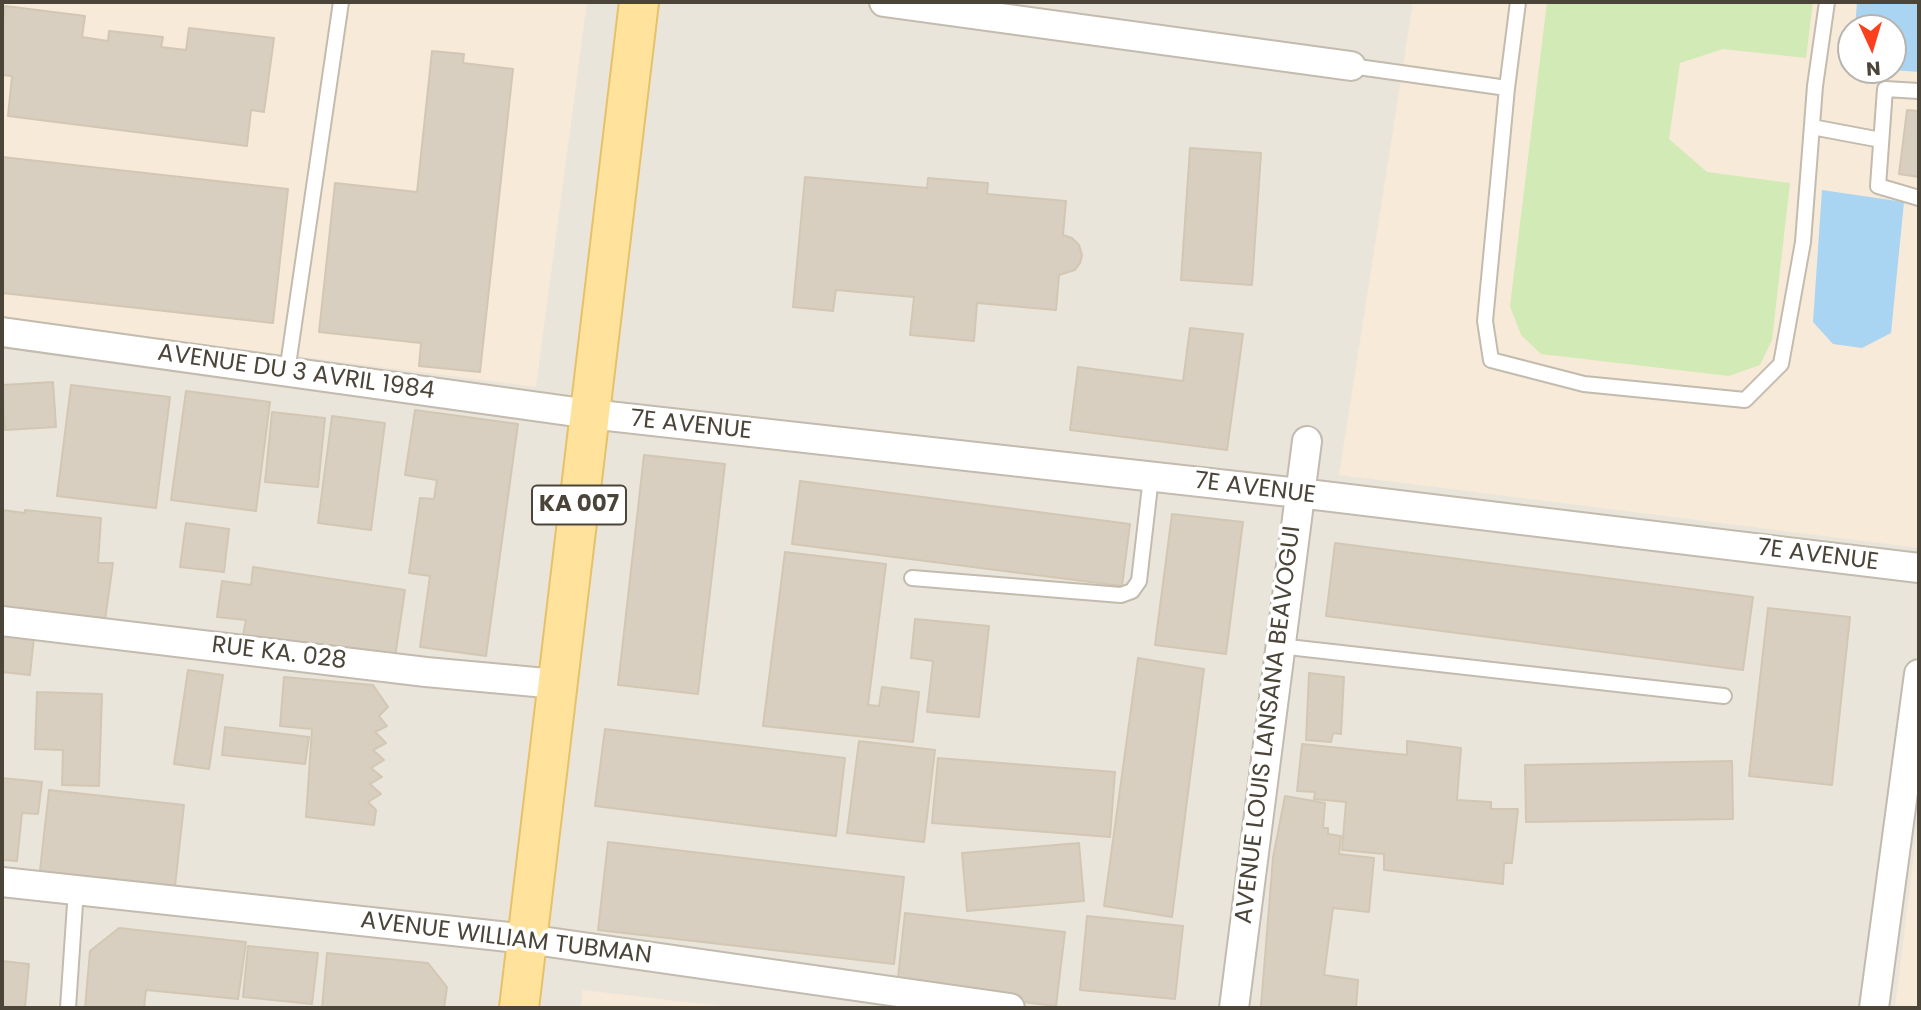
<!DOCTYPE html>
<html>
<head>
<meta charset="utf-8">
<style>
  body { margin:0 }
  #map { position:relative; width:1921px; height:1010px; overflow:hidden; background:#f6f3ec; font-family:Poppins,sans-serif }
  canvas { display:block }
  .frame { position:absolute; inset:0; border:4px solid #4b4439; pointer-events:none }
  .north { position:absolute; left:1837px; top:14px; width:70px; height:70px; box-sizing:border-box; background:#fff; border:2px solid #b7b4b0; border-radius:50%; rotate:176deg; font-size:19px; font-weight:700; line-height:28px; text-align:center; color:#4b4439 }
  .north::after { content:''; display:block; margin:auto; width:24px; height:32px; background:#fc3f1d; clip-path:polygon(50% 0,100% 100%,50% 72%,0 100%) }
</style>
</head>
<body>
<div id="map">
<canvas width="1921" height="1010"></canvas>
<div class="frame"></div>
<div class="north">N</div>
</div>
<script>
const ctx = document.querySelector('canvas').getContext('2d');
ctx.lineJoin = 'round';
function fillPath(path, color) {
  ctx.fillStyle = color;
  ctx.fill(path, 'evenodd');
}
function poly(rows) {
  const path = new Path2D();
  for (const r of rows) {
    path.moveTo(r[0], r[1]);
    for (let i = 2; i < r.length; i += 2) path.lineTo(r[i], r[i + 1]);
  }
  return path;
}
function strokePath(path, color, width, dash) {
  ctx.strokeStyle = color;
  ctx.lineWidth = width;
  ctx.lineCap = dash ? 'butt' : 'round';
  ctx.setLineDash(dash || []);
  ctx.stroke(path);
}
function drawText(font, color, halo, rows, align = 'center') {
  ctx.font = font + ' Poppins,sans-serif';
  ctx.lineWidth = 7;
  ctx.setLineDash([]);
  ctx.textBaseline = 'middle';
  ctx.strokeStyle = halo;
  ctx.fillStyle = color;
  for (const [text, x, y, turn = 0] of rows) {
    ctx.save();
    ctx.translate(x, y);
    ctx.rotate((+turn || 0) * Math.PI / 180);
    ctx.textAlign = isNaN(turn) ? turn : align;
    if (halo) ctx.strokeText(text, 0, 0);
    ctx.fillText(text, 0, 0);
    ctx.restore();
  }
}
const residential = poly([
  [2,2,1919,2,1919,1008,2,1008],
  [1851,28,1893,28,1893,70,1851,70]
]);
const commercial = poly([
  [2,2,587,2,536,387,2,318],
  [1413,2,1919,2,1919,548,1339,475],
  [1851,28,1893,28,1893,70,1851,70],
  [1919,812,1919,1008,1895,1008],
  [583,990,739,1008,581,1008]
]);
const green = poly([
  [1547,2,1813,2,1806,58,1723,49,1680,63,1669,139,1707,172,1790,183,1772,340,1760,365,1729,376,1541,354,1521,335,1510,306]
]);
const water = poly([
  [1857,2,1919,2,1919,72,1893,70,1893,28,1855,28],
  [1822,190,1904,202,1891,333,1862,348,1833,344,1813,322]
]);
const building = poly([
  [5,6,85,16,82,37,108,41,109,31,163,37,161,47,186,50,189,28,274,38,264,112,251,110,247,146,8,116,12,76,2,75,2,33,5,6],
  [432,51,464,54,463,63,513,69,480,372,419,366,421,343,319,332,335,183,417,192,432,51],
  [1907,110,1919,111,1919,177,1899,174,1907,110],
  [1190,148,1261,153,1252,285,1181,280,1190,148],
  [2,157,288,189,273,323,2,293,2,157],
  [805,177,927,188,928,178,988,183,987,194,1066,201,1063,235,1072,238,1079,245,1082,255,1080,263,1075,270,1059,275,1056,310,977,303,974,341,910,335,914,297,836,290,833,311,793,307,805,177],
  [1190,328,1243,334,1227,450,1070,430,1078,367,1183,381,1190,328],
  [53,382,56,427,5,430,2,385,53,382],
  [71,385,170,397,156,508,57,496,71,385],
  [186,391,270,402,256,511,171,500,186,391],
  [415,410,518,424,486,656,420,647,430,576,409,573,420,498,434,499,437,480,405,475,415,410],
  [272,412,325,418,318,487,265,482,272,412],
  [332,416,385,423,371,530,318,523,332,416],
  [644,455,725,464,698,694,618,685,644,455],
  [800,481,1130,524,1122,586,792,544,800,481],
  [2,510,25,513,25,510,101,518,98,563,113,563,105,620,2,616,2,510],
  [1172,514,1243,522,1226,654,1155,645,1172,514],
  [186,523,229,529,224,572,180,567,186,523],
  [1335,543,1753,597,1743,670,1326,616,1335,543],
  [785,552,886,564,868,705,879,706,882,687,919,692,913,742,763,726,785,552],
  [253,567,405,590,395,657,243,635,246,620,217,617,222,581,251,585,253,567],
  [1768,608,1850,617,1832,785,1749,776,1768,608],
  [915,619,989,626,979,717,927,712,933,661,911,658,915,619],
  [2,623,35,627,30,675,2,672,2,623],
  [1138,658,1204,669,1172,917,1104,906,1138,658],
  [188,670,223,675,209,769,174,764,188,670],
  [1309,673,1344,677,1341,734,1333,733,1331,742,1306,740,1309,673],
  [284,677,373,685,388,707,379,716,387,726,375,732,386,743,373,750,384,760,371,768,382,777,370,784,381,794,368,802,376,810,374,825,306,817,312,729,280,726,284,677],
  [37,692,102,694,99,786,62,785,63,750,35,749,37,692],
  [225,727,309,737,305,764,222,755,225,727],
  [605,729,845,758,836,836,595,806,605,729],
  [859,741,935,750,924,842,847,833,859,741],
  [1407,741,1461,748,1457,800,1491,802,1491,809,1518,809,1512,863,1504,863,1503,884,1384,870,1384,854,1342,850,1346,802,1314,799,1315,792,1297,791,1302,744,1407,755,1407,741],
  [938,758,1115,772,1110,837,932,823,938,758],
  [1732,761,1733,819,1526,822,1525,765,1732,761],
  [2,778,42,782,38,814,22,813,17,861,2,860,2,778],
  [49,790,184,805,174,895,39,879,49,790],
  [1285,796,1325,803,1323,828,1328,828,1328,834,1341,836,1339,854,1374,858,1369,912,1333,908,1324,975,1358,980,1356,1008,1262,1008,1261,1006,1273,858,1285,796],
  [608,842,904,877,894,964,598,930,608,842],
  [1079,843,1084,901,967,911,962,853,1079,843],
  [905,913,1065,932,1056,1006,897,987,905,913],
  [1087,916,1183,926,1175,999,1080,990,1087,916],
  [119,928,246,942,238,999,146,990,144,1008,85,1008,90,951,119,928],
  [248,946,318,953,312,1004,243,997,248,946],
  [327,953,428,963,447,987,444,1008,322,1008,327,953],
  [2,961,29,964,25,1008,2,1008,2,961]
]);
const service = poly([
  [1518,2,1507,88,1485,321,1491,360,1584,384,1745,400,1781,364,1803,242,1815,86,1827,2],
  [1351,66,1507,88],
  [1919,91,1885,89,1878,186,1919,198],
  [1812,127,1881,140],
  [287,372,341,2],
  [912,578,1121,595,1132,591,1139,581,1151,477],
  [1279,646,1724,696],
  [68,1008,76,889]
]);
const minor = poly([
  [884,2,1351,66],
  [2,332,590,414,1299,493,1919,568],
  [2,621,426,672,557,684],
  [2,882,527,939,1010,1008],
  [1234,1008,1307,441],
  [1874,1008,1919,674]
]);
const primary = poly([
  [519,1008,639,2]
]);
const shields = [
  [579,505,94]
];
const shieldNames = [
  ["KA 007",579,505]
];
const streetNames = [
  ["AVENUE DU 3 AVRIL 1984",296,373,8],
  ["7E AVENUE",691,426,6],
  ["7E AVENUE",1255,489,7],
  ["7E AVENUE",1818,556,7],
  ["RUE KA. 028",279,654,7],
  ["AVENUE LOUIS LANSANA BEAVOGUI",1269,725,-83],
  ["AVENUE WILLIAM TUBMAN",506,939,7]
];
fillPath(residential, '#eae5da');
fillPath(commercial, '#f7ead8');
fillPath(green, '#d2eab5');
fillPath(water, '#a9d4f2');
fillPath(building, '#d8cfc1');
strokePath(building, '#d3c7b4', 2);
strokePath(service, '#c2bbae', 18);
strokePath(minor, '#c2bbae', 32);
strokePath(primary, '#e6c16a', 42);
strokePath(service, '#fff', 14);
strokePath(minor, '#fff', 28);
strokePath(primary, '#ffe39c', 38);
for (const [x, y, w] of shields) {
  const box = new Path2D();
  box.roundRect(x - w / 2, y - 19.5, w, 39, 5);
  ctx.fillStyle = '#fff';
  ctx.fill(box);
  strokePath(box, '#4b4439', 2);
}
drawText('bold 23px', '#4b4439', null, shieldNames);
drawText('24px', '#4b4439', '#fff', streetNames);
</script>
</body>
</html>
